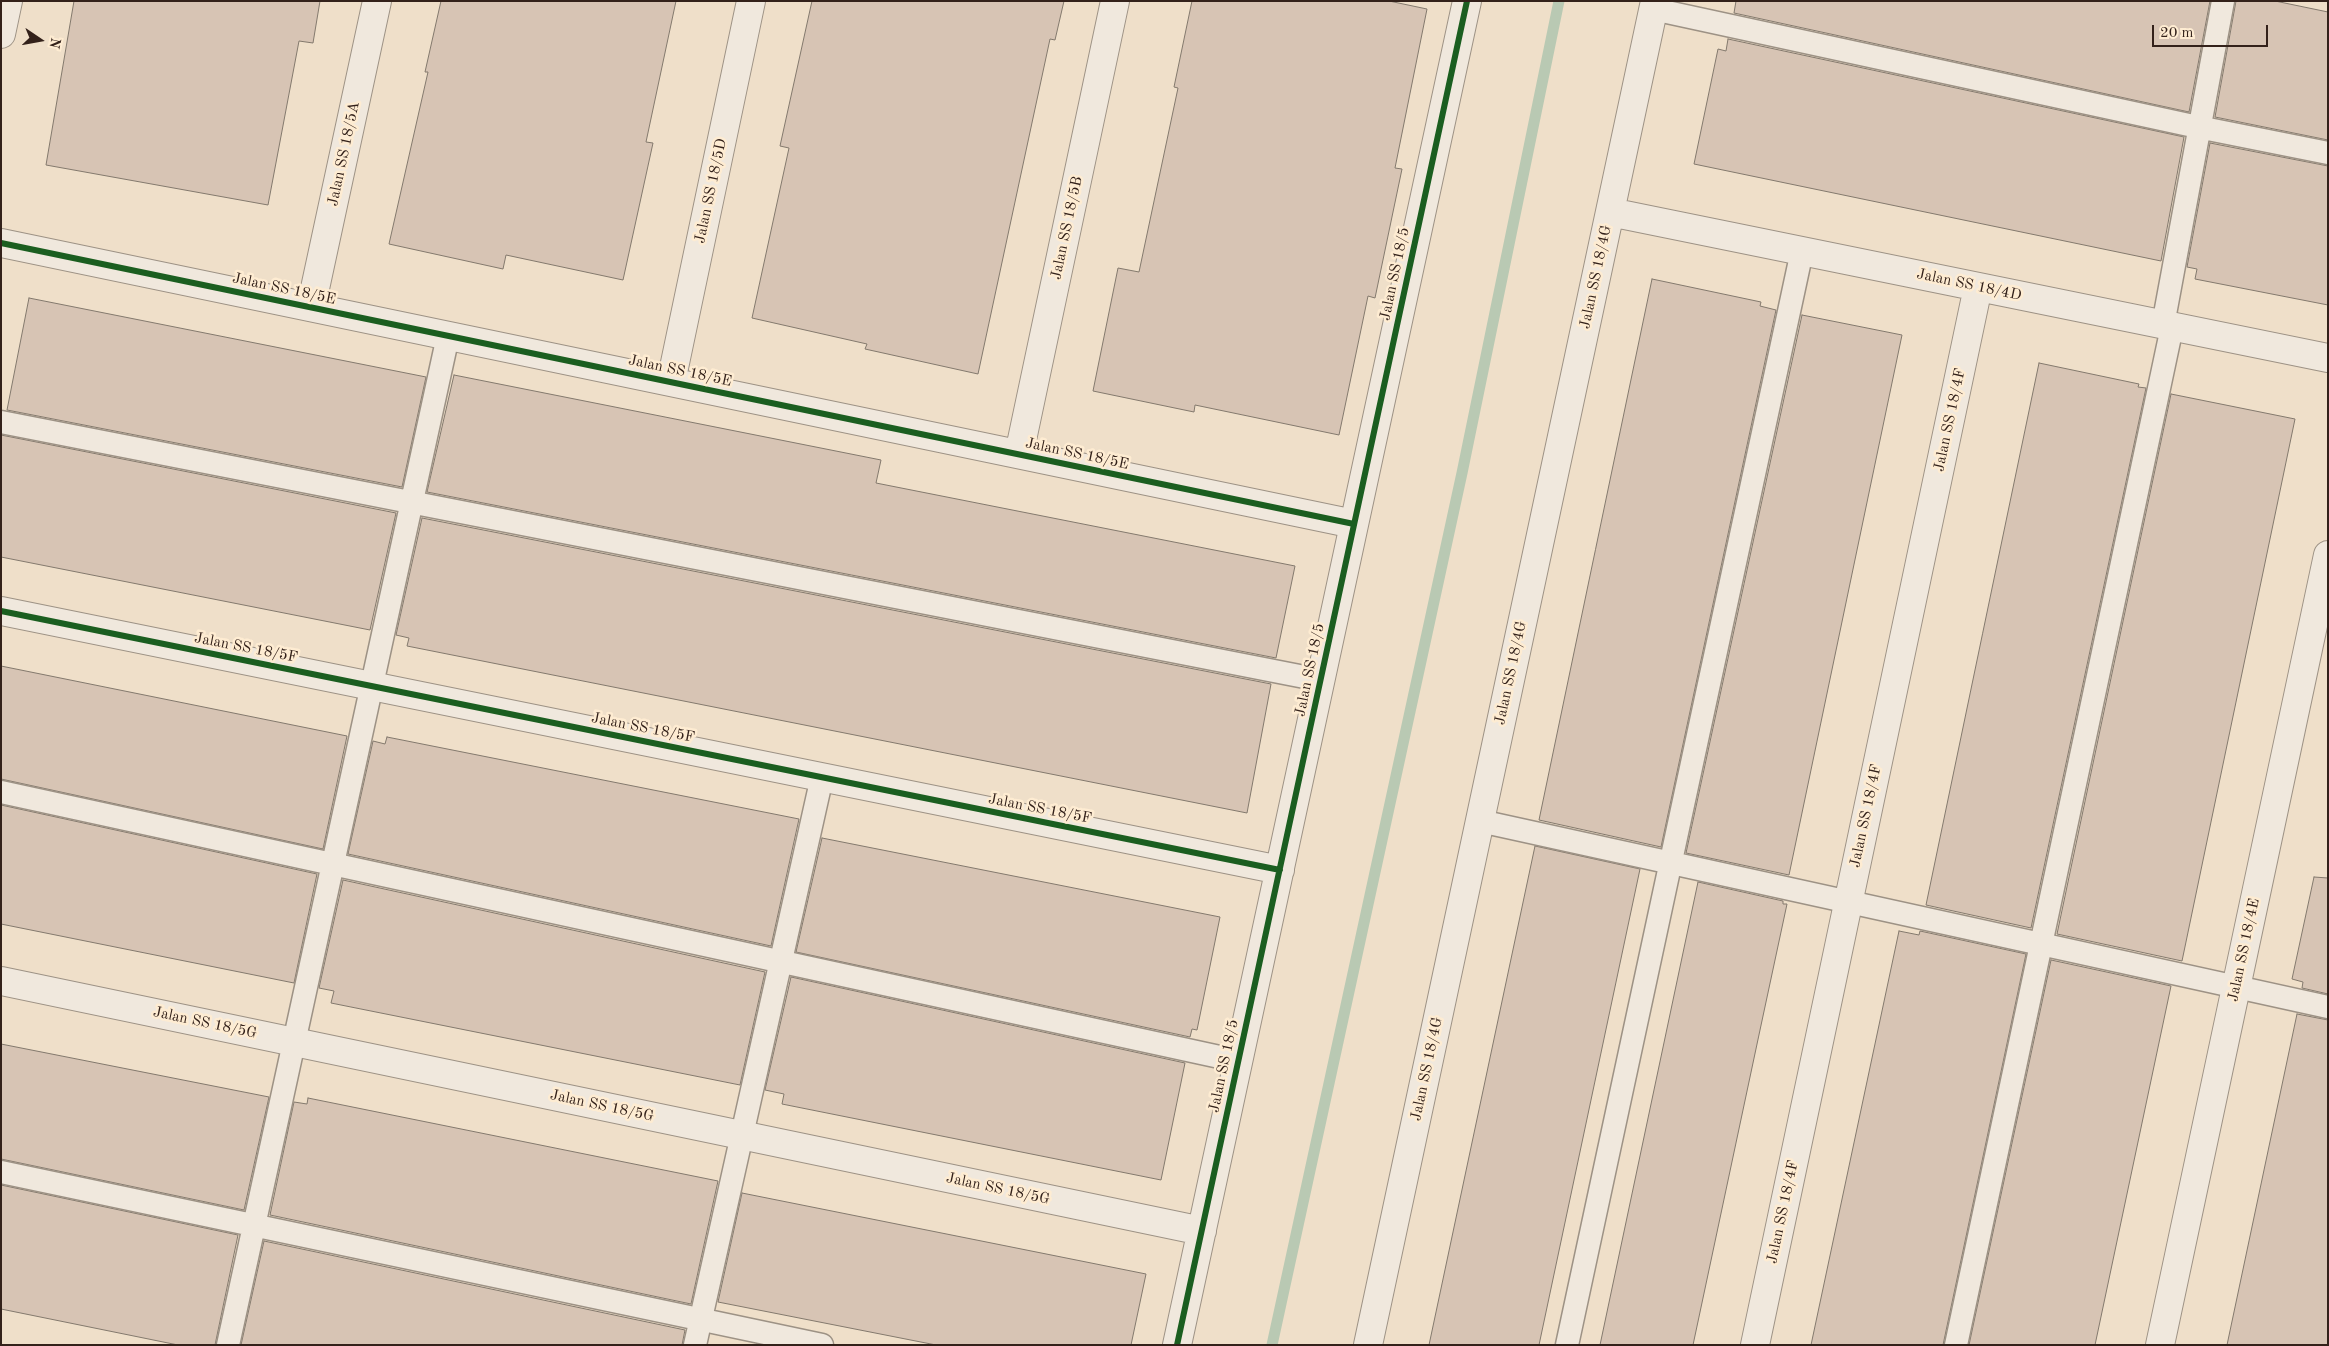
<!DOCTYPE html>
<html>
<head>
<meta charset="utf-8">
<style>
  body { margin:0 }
  #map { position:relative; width:2329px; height:1346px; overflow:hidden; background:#efdfc9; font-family:"Old Standard TT",serif }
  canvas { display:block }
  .frame { position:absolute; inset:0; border:2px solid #33211a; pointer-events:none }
  .north { position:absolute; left:15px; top:15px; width:50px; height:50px; -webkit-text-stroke:4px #feecd2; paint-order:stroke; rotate:102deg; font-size:14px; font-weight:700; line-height:20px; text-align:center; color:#33211a }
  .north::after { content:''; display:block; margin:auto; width:18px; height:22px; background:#33211a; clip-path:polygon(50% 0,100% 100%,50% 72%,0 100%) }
  .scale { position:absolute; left:2152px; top:25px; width:116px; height:22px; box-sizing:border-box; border:2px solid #33211a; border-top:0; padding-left:6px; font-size:15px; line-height:18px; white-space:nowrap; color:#33211a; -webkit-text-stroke:4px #feecd2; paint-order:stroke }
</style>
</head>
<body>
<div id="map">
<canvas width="2329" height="1346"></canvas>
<div class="frame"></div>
<div class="north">N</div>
<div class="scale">20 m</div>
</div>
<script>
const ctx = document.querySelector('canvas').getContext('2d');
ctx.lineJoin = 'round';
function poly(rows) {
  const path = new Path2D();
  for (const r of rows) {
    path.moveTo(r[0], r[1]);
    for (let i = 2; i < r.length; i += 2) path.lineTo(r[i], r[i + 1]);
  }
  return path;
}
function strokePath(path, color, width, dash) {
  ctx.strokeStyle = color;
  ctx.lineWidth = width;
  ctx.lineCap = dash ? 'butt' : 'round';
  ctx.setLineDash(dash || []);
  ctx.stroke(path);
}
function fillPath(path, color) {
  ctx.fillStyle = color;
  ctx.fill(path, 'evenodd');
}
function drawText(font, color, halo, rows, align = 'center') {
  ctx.font = font + ' "Old Standard TT",serif';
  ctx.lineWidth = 5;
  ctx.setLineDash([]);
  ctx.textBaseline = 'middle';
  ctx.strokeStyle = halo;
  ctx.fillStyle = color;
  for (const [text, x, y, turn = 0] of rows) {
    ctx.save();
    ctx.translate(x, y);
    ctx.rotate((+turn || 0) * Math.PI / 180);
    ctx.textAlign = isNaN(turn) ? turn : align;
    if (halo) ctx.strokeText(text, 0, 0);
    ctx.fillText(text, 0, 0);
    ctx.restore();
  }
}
const stream = poly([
  [1272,1345,1462,473,1559,1]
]);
const building = poly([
  [74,1,320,1,313,43,299,41,268,205,46,165,74,1],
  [441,1,676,1,646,142,653,143,623,280,506,255,503,269,389,244,428,72,425,72,441,1],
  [812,1,1064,1,1055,40,1050,39,978,374,865,349,867,344,752,318,789,148,780,146,812,1],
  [1192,1,1389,1,1427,9,1395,168,1402,169,1375,298,1368,296,1339,435,1195,405,1194,412,1093,391,1118,268,1139,272,1178,88,1174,87,1192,1],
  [1736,1,2210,1,2189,112,1734,13,1736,1],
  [2236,1,2275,1,2328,12,2328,140,2215,117,2236,1],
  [1728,39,2184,137,2161,261,1694,164,1718,49,1726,51,1728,39],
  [2210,143,2328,166,2328,305,2195,279,2197,269,2187,267,2210,143],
  [1652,279,1761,302,1760,306,1776,310,1661,847,1539,820,1652,279],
  [29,298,426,377,402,487,7,410,29,298],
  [1802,315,1902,335,1789,875,1686,853,1802,315],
  [2039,363,2139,384,2138,387,2146,388,2031,928,1926,905,2039,363],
  [454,375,881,460,876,483,1295,566,1276,658,427,492,454,375],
  [2171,394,2295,419,2182,961,2057,934,2171,394],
  [1,435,396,513,370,630,1,557,1,435],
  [422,518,1271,684,1247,813,407,646,409,638,396,635,422,518],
  [1,666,347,736,323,849,1,779,1,666],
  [387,737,799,819,771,946,348,854,373,741,385,744,387,737],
  [1,805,317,874,294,983,1,924,1,805],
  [822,838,1220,917,1197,1030,1192,1029,1190,1037,796,952,822,838],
  [1535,846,1640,869,1560,1246,1539,1345,1429,1345,1535,846],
  [2314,877,2328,878,2328,994,2302,988,2303,982,2292,979,2314,877],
  [343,880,765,972,740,1085,331,1003,334,991,319,988,343,880],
  [1698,882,1783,901,1783,904,1787,904,1760,1030,1693,1345,1600,1345,1698,882],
  [1899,931,1919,935,1920,931,2026,954,1943,1345,1811,1345,1899,931],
  [2051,960,2171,986,2095,1345,1969,1345,2051,960],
  [791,977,1185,1063,1161,1180,782,1104,784,1094,765,1090,791,977],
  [2297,1014,2328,1020,2328,1345,2227,1345,2297,1014],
  [1,1044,269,1097,244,1210,1,1159,1,1044],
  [308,1098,718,1181,691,1304,270,1215,294,1102,307,1104,308,1098],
  [1,1185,238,1235,215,1345,178,1345,1,1309,1,1185],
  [742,1193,1146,1274,1131,1345,936,1345,718,1302,742,1193],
  [264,1241,685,1330,682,1345,241,1345,264,1241]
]);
const lane = poly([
  [1653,9,2198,127,2328,153],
  [2163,325,2223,1],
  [1,422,1320,680],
  [1,792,1238,1061],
  [1480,821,2328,1007],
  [1,1172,822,1345],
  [228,1345,448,336],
  [695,1345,822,777],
  [1567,1345,1802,251],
  [1956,1345,2172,327]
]);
const street = poly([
  [1,34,8,1],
  [1610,212,2328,358],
  [1,243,1354,524],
  [311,307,377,1],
  [671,382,751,1],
  [1019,454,1115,1],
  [1,611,1280,870],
  [1,981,1202,1231],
  [1177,1345,1467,1],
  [1368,1345,1655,1],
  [1755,1345,1978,287],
  [2160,1345,2328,555]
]);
const cycleway = poly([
  [1,243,1354,524],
  [1,611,1280,870],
  [1177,1345,1467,1]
]);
const streetNames = [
  ["Jalan SS 18/5A",344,154,-78],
  ["Jalan SS 18/5D",711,191,-78],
  ["Jalan SS 18/5B",1067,228,-78],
  ["Jalan SS 18/5",1395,274,-78],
  ["Jalan SS 18/4G",1596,277,-78],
  ["Jalan SS 18/4D",1969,285,12],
  ["Jalan SS 18/5E",284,289,12],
  ["Jalan SS 18/5E",680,371,12],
  ["Jalan SS 18/4F",1950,420,-78],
  ["Jalan SS 18/5E",1077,454,12],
  ["Jalan SS 18/5F",246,648,11],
  ["Jalan SS 18/5",1310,670,-78],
  ["Jalan SS 18/4G",1511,673,-78],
  ["Jalan SS 18/5F",643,728,11],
  ["Jalan SS 18/5F",1040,809,11],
  ["Jalan SS 18/4F",1866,816,-78],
  ["Jalan SS 18/4E",2244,950,-78],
  ["Jalan SS 18/5G",205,1023,12],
  ["Jalan SS 18/5",1224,1066,-78],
  ["Jalan SS 18/4G",1427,1069,-78],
  ["Jalan SS 18/5G",602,1106,12],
  ["Jalan SS 18/5G",998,1189,12],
  ["Jalan SS 18/4F",1783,1212,-78]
];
strokePath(stream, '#b9c9b3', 11);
fillPath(building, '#d7c4b4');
strokePath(building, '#83796d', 1);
strokePath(lane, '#9d9285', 25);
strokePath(street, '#9d9285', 30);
strokePath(lane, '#f0e8dd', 22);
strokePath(street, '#f0e8dd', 28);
strokePath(cycleway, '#1b5e20', 6);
drawText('15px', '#33211a', '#feecd2', streetNames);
</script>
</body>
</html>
